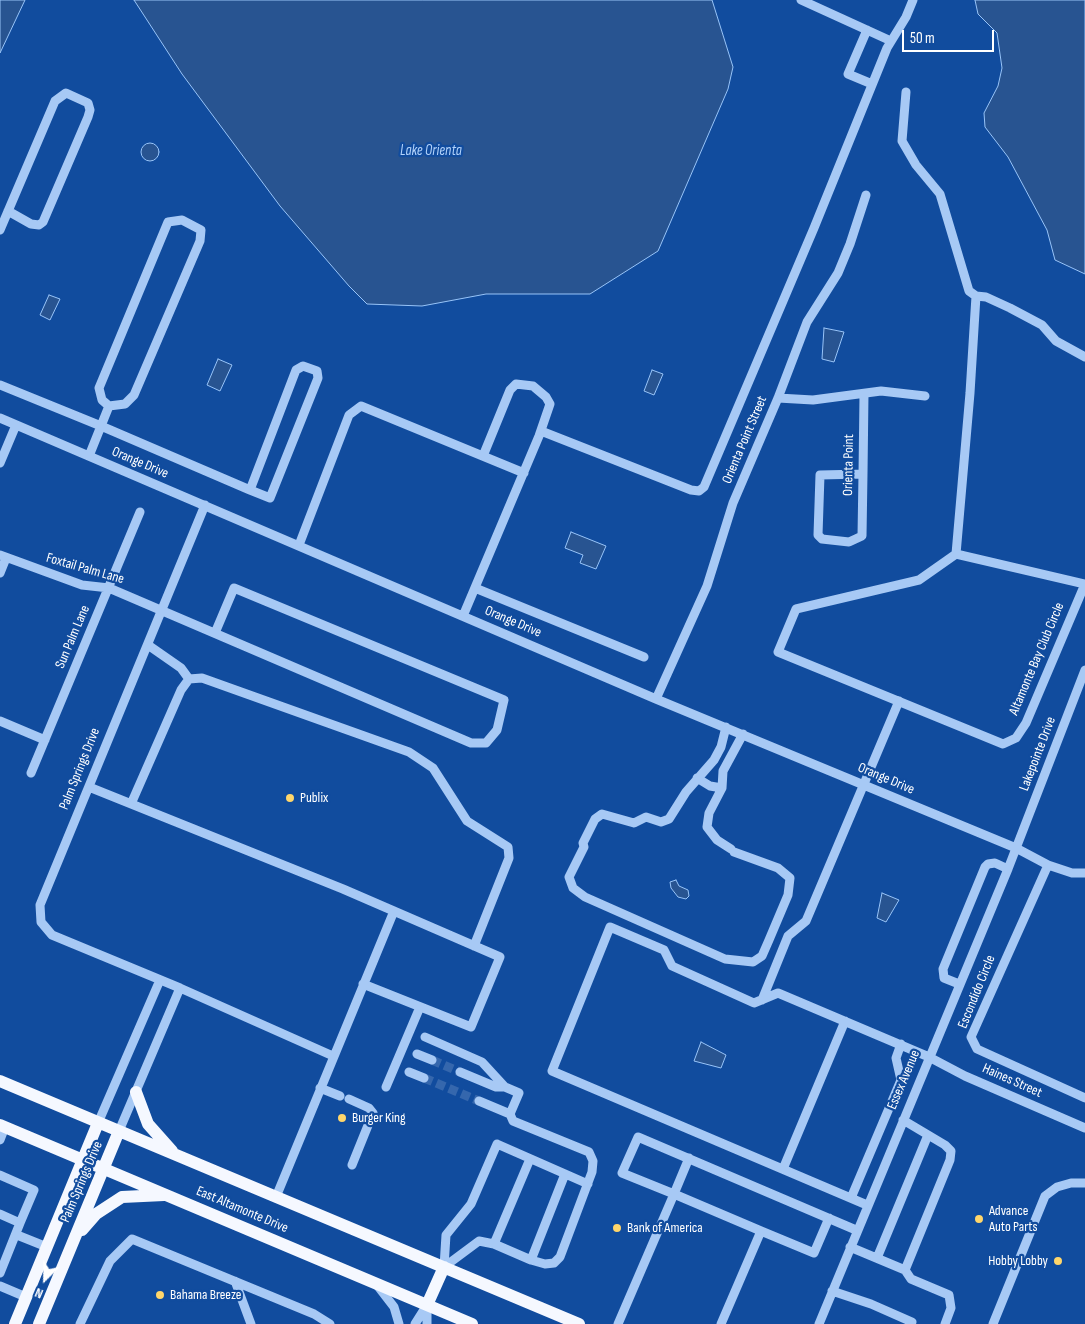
<!DOCTYPE html>
<html>
<head>
<meta charset="utf-8">
<style>
  body { margin:0 }
  #map { position:relative; width:1085px; height:1324px; overflow:hidden; background:#114c9e; font-family:"Sofia Sans Condensed",sans-serif }
  canvas { display:block }
  .north { position:absolute; left:20px; top:1254px; width:50px; height:50px; -webkit-text-stroke:4px #114c9e; paint-order:stroke; rotate:203deg; font-size:14px; font-weight:700; line-height:20px; text-align:center; color:#fff }
  .north::after { content:''; display:block; margin:auto; width:18px; height:22px; background:#fff; clip-path:polygon(50% 0,100% 100%,50% 72%,0 100%) }
  .scale { position:absolute; left:902px; top:30px; width:92px; height:22px; box-sizing:border-box; border:2px solid #fff; border-top:0; padding-left:6px; font-size:15px; line-height:18px; white-space:nowrap; color:#fff; -webkit-text-stroke:4px #114c9e; paint-order:stroke }
</style>
</head>
<body>
<div id="map">
<canvas width="1085" height="1324"></canvas>
<div class="north">N</div>
<div class="scale">50 m</div>
</div>
<script>
const ctx = document.querySelector('canvas').getContext('2d');
ctx.lineJoin = 'round';
function fillPath(path, color) {
  ctx.fillStyle = color;
  ctx.fill(path, 'evenodd');
}
function poly(rows) {
  const path = new Path2D();
  for (const r of rows) {
    if (r.length === 3) {
      path.moveTo(r[0] + r[2], r[1]);
      path.arc(r[0], r[1], r[2], 0, 2 * Math.PI);
      continue;
    }
    path.moveTo(r[0], r[1]);
    for (let i = 2; i < r.length; i += 2) path.lineTo(r[i], r[i + 1]);
  }
  return path;
}
function strokePath(path, color, width, dash) {
  ctx.strokeStyle = color;
  ctx.lineWidth = width;
  ctx.lineCap = dash ? 'butt' : 'round';
  ctx.setLineDash(dash || []);
  ctx.stroke(path);
}
function drawText(font, color, halo, rows, align = 'center') {
  ctx.font = font + ' "Sofia Sans Condensed",sans-serif';
  ctx.lineWidth = 4.5;
  ctx.setLineDash([]);
  ctx.textBaseline = 'middle';
  ctx.strokeStyle = halo;
  ctx.fillStyle = color;
  for (const [text, x, y, turn = 0] of rows) {
    ctx.save();
    ctx.translate(x, y);
    ctx.rotate((+turn || 0) * Math.PI / 180);
    ctx.textAlign = isNaN(turn) ? turn : align;
    if (halo) ctx.strokeText(text, 0, 0);
    ctx.fillText(text, 0, 0);
    ctx.restore();
  }
}
const water = poly([
  [0,0,25,0,0,53,0,0],
  [134,0,712,0,733,67,728,89,658,251,590,294,486,294,422,306,367,304,349,286,280,206,182,74,134,0],
  [975,0,1085,0,1085,274,1055,260,1047,230,1008,157,985,127,984,113,998,86,1002,68,997,33,978,14,975,0],
  [150,152,9],
  [49,295,60,299,50,320,40,315,49,295],
  [824,328,844,332,834,362,822,359,824,328],
  [218,359,232,365,220,391,207,385,218,359],
  [652,370,663,374,654,395,644,391,652,370],
  [571,532,606,546,596,569,580,563,583,555,565,548,571,532],
  [676,880,679,886,688,890,689,896,686,899,678,897,671,888,670,882,676,880],
  [882,893,899,900,886,922,877,918,882,893],
  [701,1042,726,1055,721,1068,694,1061,701,1042]
]);
const minorTunnel = poly([
  [432,1060,460,1072],
  [424,1078,479,1101]
]);
const minor = poly([
  [801,0,891,41],
  [867,30,848,74,872,84],
  [906,92,902,141,916,165,940,194,969,291,976,296,986,297,1010,308,1042,325,1056,341,1085,357],
  [182,220,201,230,200,241,134,395,125,404,109,406,102,400,99,388,168,222,182,220],
  [0,230,55,101,66,93,88,103,90,110,88,117,43,222,39,225,31,224,8,211],
  [0,385,101,426,250,490,270,498,318,378,317,371,303,366,296,370,250,490],
  [778,398,813,400,881,391,925,396],
  [0,418,656,699,1016,848,1048,865],
  [541,431,691,490,699,491,704,487,814,228,887,48,906,17,913,0],
  [89,456,109,406],
  [0,463,16,425],
  [863,474,820,475,818,535,822,539,849,542,862,536,863,474,864,394],
  [205,505,40,905,41,922,52,935,180,988,333,1056],
  [299,545,349,415,361,406,524,473],
  [956,554,970,393,976,296],
  [0,555,82,585,109,588,471,743,486,743,497,730,504,700,234,588,215,633],
  [0,573,6,558],
  [1085,584,956,554,919,580,796,609,778,652,1003,744,1016,738,1026,723,1085,584],
  [475,588,644,657],
  [463,616,539,436,550,404,546,397,533,386,516,384,510,390,483,456],
  [148,645,181,668,189,679],
  [656,699,707,586,733,503,778,398,807,322,838,273,850,244,866,195],
  [0,721,45,740],
  [726,727,721,747,714,760,686,792,669,819,661,822,646,817,634,823,602,814,595,819,583,843,584,847,569,877,573,888,585,897,725,959,753,962,762,956,769,940,788,895,790,878,778,868,734,852],
  [31,773,140,512],
  [697,778,710,786,722,788],
  [89,787,343,889,500,957,471,1027,363,984],
  [131,804,181,690,189,679,202,678,409,752,433,768,467,821,508,847,509,858,474,946],
  [731,849,717,840,707,827,709,813,722,788,723,771,743,734],
  [1085,873,1072,873,1048,865,971,1037,977,1049,1085,1098],
  [959,984,944,978,943,969,985,867,988,864,995,863,1008,869],
  [762,1000,788,936,806,921,899,701],
  [425,1037,482,1062,505,1087,519,1093,510,1114],
  [417,1054,432,1060],
  [409,1072,424,1078],
  [460,1072,496,1087,505,1087],
  [386,1087,420,1007],
  [320,1088,340,1096],
  [349,1099,369,1108,373,1113,352,1165],
  [479,1101,510,1114,513,1121,589,1152,593,1161,592,1172,560,1257,554,1263,545,1264,531,1260],
  [903,1120,945,1145,951,1151,950,1160,905,1270,911,1279,949,1295,951,1308,945,1324],
  [98,1123,160,980],
  [119,1131,180,988],
  [0,1140,5,1127],
  [689,1158,674,1194,761,1231,721,1324],
  [783,1169,845,1021],
  [0,1175,34,1190,20,1223],
  [276,1197,394,911],
  [851,1198,901,1080,896,1058,901,1044],
  [867,1205,552,1071,610,927,664,950,672,966,754,1003,778,993,929,1057,965,1076,1085,1128],
  [0,1214,20,1223,0,1273],
  [761,1231,814,1253,829,1218],
  [17,1235,47,1247],
  [494,1244,530,1159],
  [850,1247,905,1270],
  [877,1258,928,1135],
  [444,1267,446,1235,471,1204,497,1144,588,1184],
  [444,1267,479,1241,494,1244,531,1260,565,1174],
  [235,1281,251,1324],
  [377,1285,394,1307,399,1324],
  [0,1286,26,1297],
  [832,1291,871,1304,912,1322,911,1324],
  [80,1324,110,1261,132,1239,314,1314,330,1324],
  [415,1324,427,1305],
  [427,1324,427,1305],
  [618,1324,674,1194,622,1173,638,1137,856,1230],
  [819,1324,1008,869,1085,670],
  [993,1324,1045,1196,1057,1187,1071,1183,1085,1183]
]);
const major = poly([
  [0,1081,579,1324],
  [136,1092,148,1124,172,1151],
  [0,1125,472,1324],
  [82,1230,96,1214,122,1197,164,1195],
  [427,1305,444,1267],
  [15,1324,98,1123],
  [39,1324,119,1131]
]);
const markers = [
  [290,798,5,"#ffd66b"],
  [342,1118,5,"#ffd66b"],
  [979,1219,5,"#ffd66b"],
  [617,1228,5,"#ffd66b"],
  [1058,1261,5,"#ffd66b"],
  [160,1295,5,"#ffd66b"]
];
const streetNames = [
  ["Orienta Point Street",745,440,-67],
  ["Orange Drive",140,463,23],
  ["Orienta Point",849,465,-89],
  ["Foxtail Palm Lane",85,569,16],
  ["Orange Drive",513,622,23],
  ["Sun Palm Lane",73,637,-67],
  ["Altamonte Bay Club Circle",1037,659,-67],
  ["Lakepointe Drive",1038,754,-69],
  ["Palm Springs Drive",80,769,-68],
  ["Orange Drive",886,779,23],
  ["Escondido Circle",977,992,-68],
  ["Essex Avenue",904,1080,-67],
  ["Haines Street",1012,1081,24],
  ["Palm Springs Drive",82,1182,-67],
  ["East Altamonte Drive",242,1210,23]
];
const poiNames = [
  ["Publix",300,798],
  ["Burger King",352,1118],
  ["Advance",989,1211],
  ["Auto Parts",989,1227],
  ["Bank of America",627,1228],
  ["Hobby Lobby",1048,1261,"right"],
  ["Bahama Breeze",170,1295]
];
const waterNames = [
  ["Lake Orienta",431,151]
];
fillPath(water, '#285491');
strokePath(water, '#98c4f8', 1);
strokePath(minorTunnel, '#3567ad', 9, [9, 4.5]);
strokePath(minor, '#a7c9f5', 9);
strokePath(major, '#f5f8ff', 12);
for (const [x, y, r, color] of markers) {
  const dot = new Path2D();
  dot.arc(x, y, r, 0, 2 * Math.PI);
  ctx.fillStyle = color;
  ctx.fill(dot);
  strokePath(dot, '#114c9e', 2);
}
drawText('14px', '#fff', '#114c9e', streetNames);
drawText('14px', '#fff', '#114c9e', poiNames, 'left');
drawText('italic 15px', '#b3d3fb', '#114c9e', waterNames);
</script>
</body>
</html>
